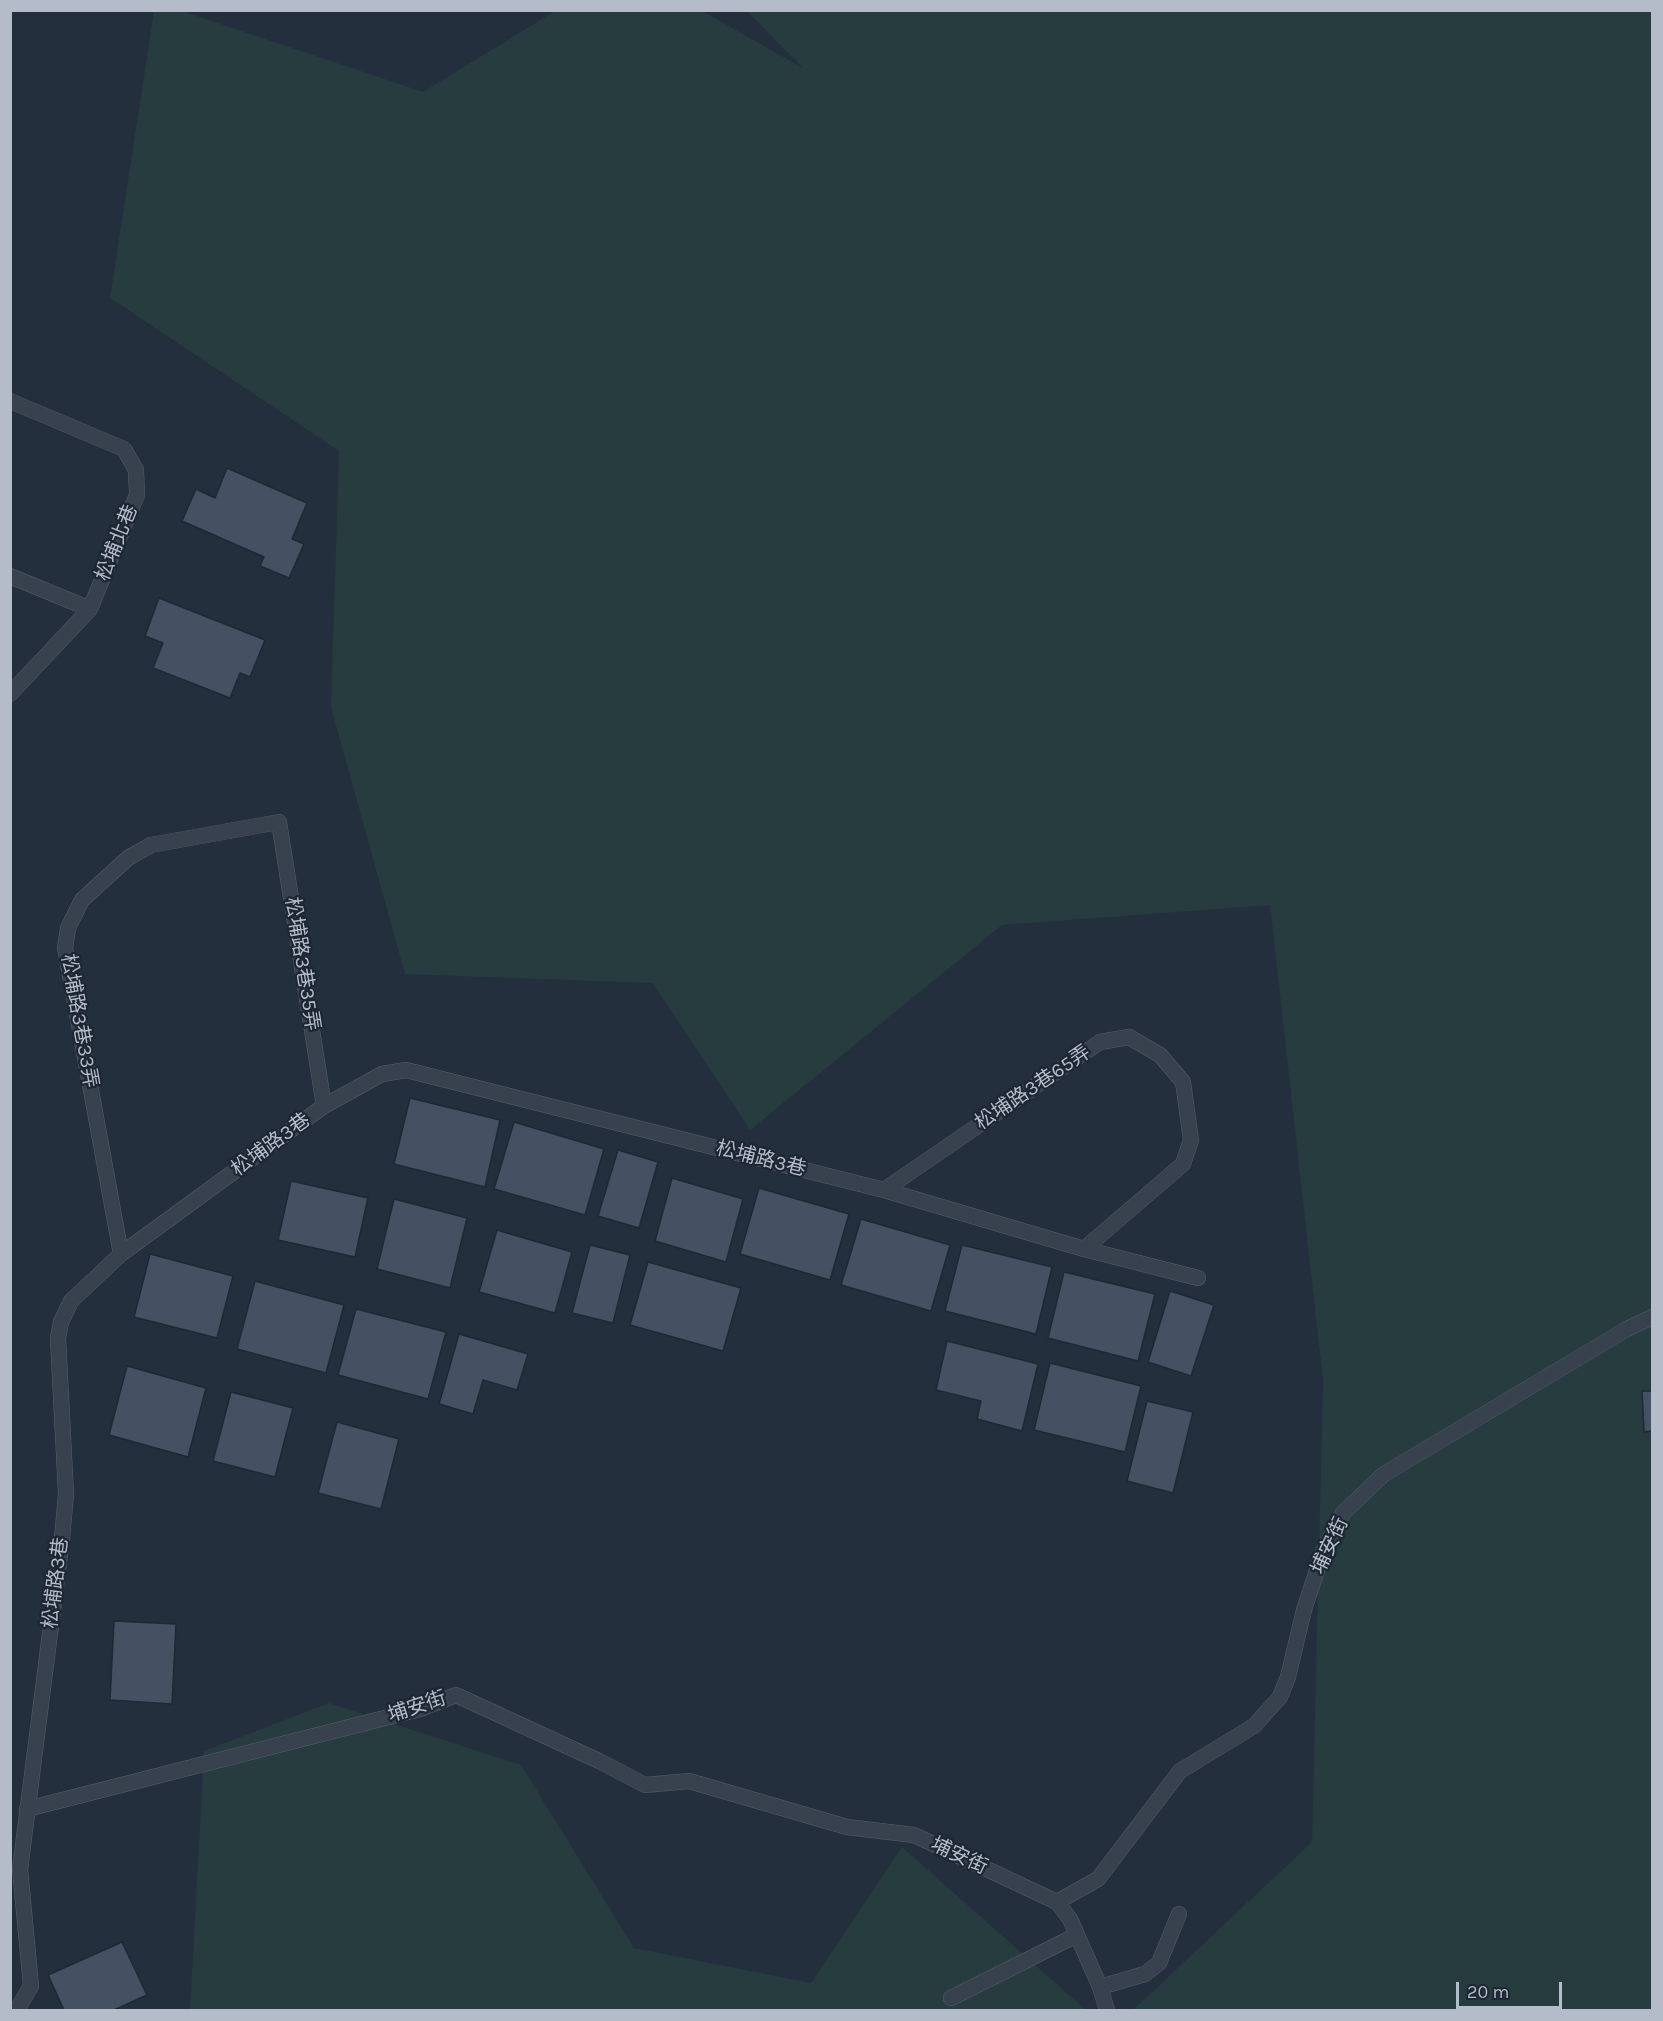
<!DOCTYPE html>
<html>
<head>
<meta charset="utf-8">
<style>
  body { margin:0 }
  #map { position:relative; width:1663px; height:2021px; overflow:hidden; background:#242f3e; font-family:Karla,sans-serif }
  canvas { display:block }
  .frame { position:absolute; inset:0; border:12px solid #b4bcc9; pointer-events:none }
  .scale { position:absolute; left:1456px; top:1982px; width:106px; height:27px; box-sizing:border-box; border:3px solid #b4bcc9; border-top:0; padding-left:8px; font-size:18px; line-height:21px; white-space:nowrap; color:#b4bcc9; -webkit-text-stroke:4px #1d2633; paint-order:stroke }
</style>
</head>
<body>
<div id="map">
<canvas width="1663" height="2021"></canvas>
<div class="frame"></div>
<div class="scale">20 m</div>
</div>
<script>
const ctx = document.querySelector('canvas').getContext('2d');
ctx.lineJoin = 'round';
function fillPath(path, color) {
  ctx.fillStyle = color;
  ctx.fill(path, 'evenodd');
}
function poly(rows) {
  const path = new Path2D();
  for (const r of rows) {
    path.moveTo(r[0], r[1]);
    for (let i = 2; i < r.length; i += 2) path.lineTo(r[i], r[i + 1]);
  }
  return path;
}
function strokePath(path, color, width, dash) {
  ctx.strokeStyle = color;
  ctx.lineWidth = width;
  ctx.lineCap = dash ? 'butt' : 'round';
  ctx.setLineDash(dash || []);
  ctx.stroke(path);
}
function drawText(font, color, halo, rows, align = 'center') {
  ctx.font = font + ' Karla,"Noto Sans TC",sans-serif';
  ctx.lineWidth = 4.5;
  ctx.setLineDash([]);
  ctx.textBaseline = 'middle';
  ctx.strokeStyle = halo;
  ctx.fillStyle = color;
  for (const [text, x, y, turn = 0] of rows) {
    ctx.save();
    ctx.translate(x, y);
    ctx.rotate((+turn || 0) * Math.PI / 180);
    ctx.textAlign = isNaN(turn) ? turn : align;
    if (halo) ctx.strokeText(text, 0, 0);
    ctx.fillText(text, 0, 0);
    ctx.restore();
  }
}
const green = poly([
  [154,11,182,11,423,92,555,11,702,11,803,68,747,11,1652,11,1652,2010,1133,2010,1312,1842,1323,1381,1270,905,1002,925,750,1130,653,983,405,974,331,707,339,451,110,298],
  [329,1703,521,1765,634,1948,811,1983,902,1847,1086,2010,190,2010,204,1751]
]);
const building = poly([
  [227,468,307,503,292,539,304,544,289,578,260,566,264,557,182,521,196,489,215,498,227,468],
  [159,598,265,640,250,677,240,673,230,698,153,668,163,643,145,636,159,598],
  [410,1098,500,1120,485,1187,394,1164,410,1098],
  [514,1122,604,1149,585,1215,494,1189,514,1122],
  [618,1150,658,1162,639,1228,598,1216,618,1150],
  [672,1178,743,1199,726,1262,655,1241,672,1178],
  [291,1181,368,1198,355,1257,278,1240,291,1181],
  [759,1188,849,1214,830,1280,740,1254,759,1188],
  [394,1199,467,1218,450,1288,377,1269,394,1199],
  [861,1219,950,1245,931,1311,841,1285,861,1219],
  [497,1230,572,1252,555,1313,479,1292,497,1230],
  [590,1245,630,1255,613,1323,572,1313,590,1245],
  [962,1245,1052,1267,1036,1334,945,1311,962,1245],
  [150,1254,233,1276,217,1338,134,1317,150,1254],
  [648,1262,741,1288,723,1351,630,1325,648,1262],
  [1064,1272,1155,1294,1138,1361,1048,1338,1064,1272],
  [255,1281,344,1305,326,1373,237,1349,255,1281],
  [1170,1291,1214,1305,1191,1376,1148,1362,1170,1291],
  [356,1309,446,1332,428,1399,338,1375,356,1309],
  [459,1334,528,1354,517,1390,483,1380,473,1414,439,1404,459,1334],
  [947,1341,1038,1364,1022,1431,977,1419,981,1401,936,1390,947,1341],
  [1050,1363,1141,1386,1125,1452,1034,1430,1050,1363],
  [127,1366,206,1388,188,1457,109,1435,127,1366],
  [1642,1391,1652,1391,1652,1431,1644,1432,1642,1391],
  [231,1392,293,1408,275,1477,213,1461,231,1392],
  [1147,1401,1193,1412,1173,1493,1127,1481,1147,1401],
  [337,1422,399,1439,381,1509,318,1493,337,1422],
  [114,1621,176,1624,172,1704,110,1700,114,1621],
  [122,1942,147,1995,114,2010,64,2010,48,1975,122,1942]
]);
const lane = poly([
  [10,401,124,449,136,470,137,495,90,609,10,694],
  [10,576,90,609],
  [884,1190,1100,1042,1129,1037,1160,1055,1183,1082,1191,1140,1183,1164,1084,1249],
  [121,1254,65,948,68,928,82,900,128,858,151,845,279,822,324,1106],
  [27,1809,420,1709,456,1695,599,1761,645,1785,689,1781,847,1827,914,1835,1057,1902,1098,1879,1180,1771,1254,1726,1280,1697,1288,1677,1304,1610,1323,1552,1343,1513,1384,1474,1627,1329,1652,1317],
  [1057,1902,1070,1919,1100,1987,1107,2010],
  [1100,1987,1145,1974,1159,1963,1179,1914],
  [951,1998,1077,1935],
  [17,2010,31,1986,20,1869,62,1539,66,1494,58,1338,61,1322,71,1301,121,1254,324,1106,382,1074,406,1070,884,1190,1084,1249,1198,1278]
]);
const streetNames = [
  ["松埔北巷",117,543,-68],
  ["松埔路3巷35弄",302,964,81],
  ["松埔路3巷33弄",79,1021,80],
  ["松埔路3巷65弄",1033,1088,-34],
  ["松埔路3巷",271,1145,-36],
  ["松埔路3巷",761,1159,14],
  ["埔安街",1330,1546,-65],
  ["松埔路3巷",56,1583,-83],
  ["埔安街",417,1707,-18],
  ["埔安街",959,1856,25]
];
fillPath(green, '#263c3f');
fillPath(building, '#455162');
strokePath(building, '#1f2835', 1.5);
strokePath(lane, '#565f6c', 16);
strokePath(lane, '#38414e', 15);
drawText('20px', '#b4bcc9', '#1d2633', streetNames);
</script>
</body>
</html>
